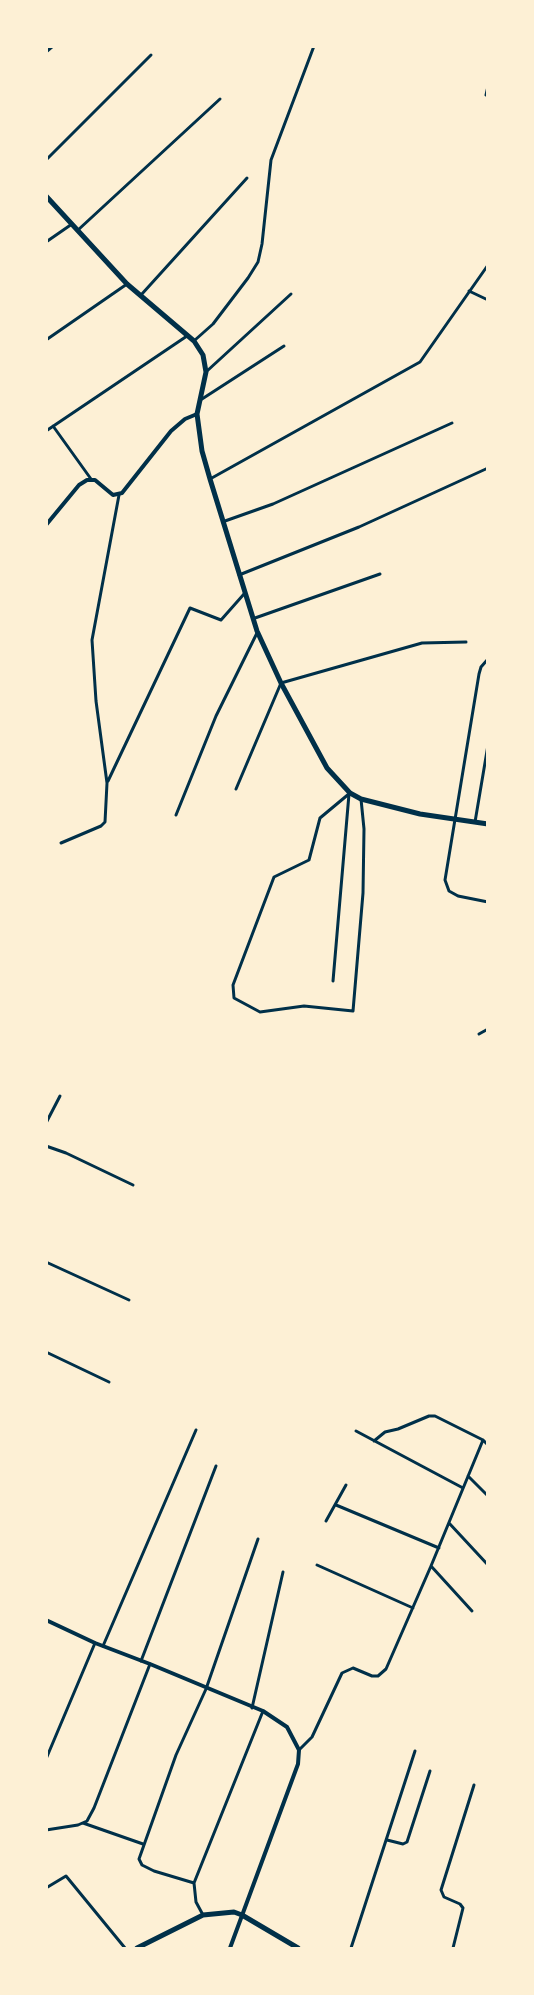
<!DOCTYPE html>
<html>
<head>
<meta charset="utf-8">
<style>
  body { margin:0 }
  #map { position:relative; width:534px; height:1995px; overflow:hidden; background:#fdf0d5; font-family:"Titillium Web",sans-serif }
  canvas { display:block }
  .frame { position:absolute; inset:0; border:48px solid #fdf0d5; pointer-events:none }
</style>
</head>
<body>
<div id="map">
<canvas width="534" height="1995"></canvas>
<div class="frame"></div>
</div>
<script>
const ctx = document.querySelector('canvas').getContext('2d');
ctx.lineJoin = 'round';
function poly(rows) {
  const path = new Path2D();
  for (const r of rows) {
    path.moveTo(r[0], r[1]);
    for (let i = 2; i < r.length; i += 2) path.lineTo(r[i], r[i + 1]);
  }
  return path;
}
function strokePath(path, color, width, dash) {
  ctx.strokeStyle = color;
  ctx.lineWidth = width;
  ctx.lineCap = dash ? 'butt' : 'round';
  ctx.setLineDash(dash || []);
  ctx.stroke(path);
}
const minor = poly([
  [46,52,53,46],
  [486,95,488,86],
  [46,160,151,55],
  [78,230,220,99],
  [46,242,72,224],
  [469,291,488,300],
  [141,295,247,178],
  [46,340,127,284],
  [195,340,213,324,248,278,258,262,262,244,271,160,314,46],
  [207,371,291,294],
  [202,399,284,346],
  [53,426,91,479],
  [46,431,187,336],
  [210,479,420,362,488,265],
  [225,521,273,504,452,423],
  [239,575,359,527,488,468],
  [255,618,380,574],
  [488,659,481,667,479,674,445,880,449,891,458,896,488,902],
  [108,781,190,608,221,620,244,594],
  [236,789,281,683,422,643,466,642],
  [350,793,320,818,309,860,274,877,233,985,234,998,260,1012,304,1006,353,1011,363,893,364,829,361,799],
  [176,815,216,716,257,633],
  [475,822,488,745],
  [61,843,101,826,105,822,107,783,96,701,92,640,119,495],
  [333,981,349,794],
  [479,1034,488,1029],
  [46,1123,60,1096],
  [46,1146,66,1153,133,1185],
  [46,1262,129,1300],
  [46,1352,109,1382],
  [356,1431,463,1488],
  [374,1441,385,1432,398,1429,429,1416,435,1416,483,1440,488,1445],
  [468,1476,488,1496],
  [336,1505,439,1548],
  [326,1521,346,1485],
  [449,1523,488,1565],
  [317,1565,413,1608],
  [431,1566,472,1611],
  [103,1646,196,1430],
  [141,1661,216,1466],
  [252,1708,283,1572],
  [299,1750,312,1737,342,1673,353,1668,372,1676,378,1676,386,1669,431,1566,483,1440],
  [46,1759,95,1643],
  [83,1823,143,1844],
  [46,1830,78,1825,87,1821,94,1808,150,1664],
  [387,1840,403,1844,407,1842,430,1771],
  [194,1883,154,1871,142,1865,139,1859,176,1755,206,1689,258,1539],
  [46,1888,66,1876,125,1948],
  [203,1915,196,1902,194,1883,263,1711],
  [351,1948,415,1751],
  [453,1948,463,1908,460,1904,444,1897,441,1890,474,1785]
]);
const tertiary = poly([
  [46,525,79,485,87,480,95,480,113,495,122,493,171,431,185,419,197,414],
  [46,1620,95,1643,150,1664,263,1711,287,1727,299,1750,298,1764,230,1948]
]);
const primary = poly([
  [46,196,127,284,194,341,203,355,206,372,197,414,202,451,210,479,257,631,281,683,327,768,350,793,361,799,420,814,488,824],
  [137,1948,203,1915,234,1912,242,1915,298,1948]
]);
strokePath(minor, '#003049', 3);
strokePath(tertiary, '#003049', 4);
strokePath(primary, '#003049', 5);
</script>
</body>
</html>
